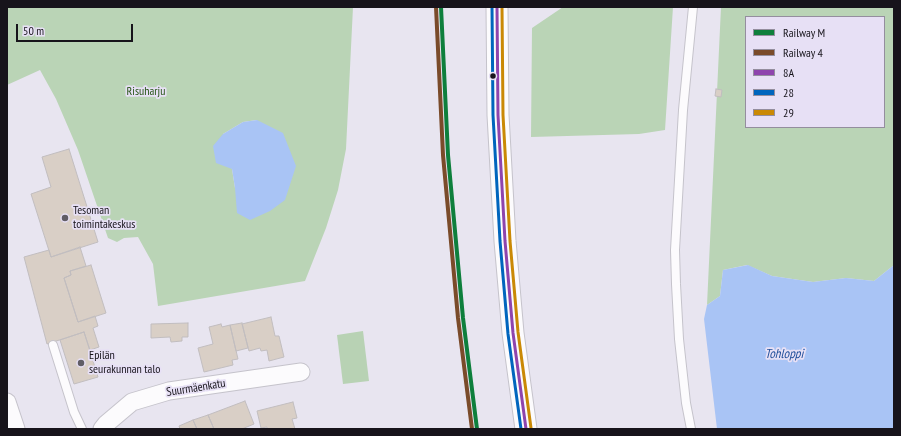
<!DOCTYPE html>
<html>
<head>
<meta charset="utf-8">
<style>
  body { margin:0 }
  #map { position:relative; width:901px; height:436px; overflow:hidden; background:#e8e5f0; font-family:"PT Sans Narrow",sans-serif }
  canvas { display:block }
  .frame { position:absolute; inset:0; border:8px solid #17141b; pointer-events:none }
  .legend { position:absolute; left:745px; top:16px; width:140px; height:112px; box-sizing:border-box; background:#e7e0f5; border:1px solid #948e9e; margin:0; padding:5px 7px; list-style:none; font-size:12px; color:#17141b }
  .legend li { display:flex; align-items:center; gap:8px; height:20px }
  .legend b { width:20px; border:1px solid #948e9e }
  .scale { position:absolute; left:16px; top:24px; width:117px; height:18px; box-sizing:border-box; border:2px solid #17141b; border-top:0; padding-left:5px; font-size:12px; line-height:14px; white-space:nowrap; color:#17141b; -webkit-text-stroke:3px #e7e0f5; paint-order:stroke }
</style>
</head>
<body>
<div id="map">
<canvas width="901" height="436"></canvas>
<div class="frame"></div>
<ul class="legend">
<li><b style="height:5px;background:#0e7f3c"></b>Railway M</li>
<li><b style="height:5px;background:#7a4b2a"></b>Railway 4</li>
<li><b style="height:5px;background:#8e44ad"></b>8A</li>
<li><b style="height:5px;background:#0065bd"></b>28</li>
<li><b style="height:5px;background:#ca8905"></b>29</li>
</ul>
<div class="scale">50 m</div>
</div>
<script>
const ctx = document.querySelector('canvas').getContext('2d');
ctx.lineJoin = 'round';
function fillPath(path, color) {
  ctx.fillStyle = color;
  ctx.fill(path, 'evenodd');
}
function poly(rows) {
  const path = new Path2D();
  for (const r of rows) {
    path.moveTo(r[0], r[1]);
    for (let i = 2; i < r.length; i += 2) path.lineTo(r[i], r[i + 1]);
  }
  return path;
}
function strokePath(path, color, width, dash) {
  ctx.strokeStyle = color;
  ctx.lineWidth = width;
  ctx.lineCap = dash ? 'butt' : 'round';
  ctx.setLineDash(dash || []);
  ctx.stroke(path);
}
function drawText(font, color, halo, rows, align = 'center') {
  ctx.font = font + ' "PT Sans Narrow",sans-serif';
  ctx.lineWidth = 3.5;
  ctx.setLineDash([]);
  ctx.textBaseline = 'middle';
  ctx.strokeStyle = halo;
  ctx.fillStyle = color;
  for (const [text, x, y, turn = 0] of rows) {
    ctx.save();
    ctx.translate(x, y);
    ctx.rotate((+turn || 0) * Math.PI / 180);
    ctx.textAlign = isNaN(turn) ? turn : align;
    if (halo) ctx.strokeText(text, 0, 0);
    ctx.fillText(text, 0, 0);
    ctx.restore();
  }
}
const green = poly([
  [363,331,369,381,343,384,337,335]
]);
const forest = poly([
  [7,7,353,7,346,149,338,190,326,228,305,281,158,306,153,264,138,237,124,238,117,242,108,238,78,150,56,99,40,70,7,85],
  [257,120,235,188,232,169,223,134,243,122],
  [563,7,673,7,665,130,639,134,531,137,532,28],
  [721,7,894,7,894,265,874,281,846,278,813,282,772,276,747,265,723,270,720,296,707,305],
  [746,17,884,17,884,127,746,127]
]);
const water = poly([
  [257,120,283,133,296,166,285,200,270,211,250,220,237,213,235,188,232,169,216,163,213,146,223,134,243,122],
  [748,265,772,276,813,282,846,278,874,281,894,265,894,429,717,429,704,319,707,305,720,296,723,270]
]);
const building = poly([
  [716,89,722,90,721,97,715,96,716,89],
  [69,149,98,242,51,257,31,194,51,187,42,157,69,149],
  [80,247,86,266,70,271,71,275,64,278,78,322,95,316,98,326,93,328,99,347,90,350,84,332,47,344,24,257,49,250,51,257,80,247],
  [91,265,106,313,78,322,64,278,71,275,70,271,91,265],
  [271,317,275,336,279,336,284,357,269,361,267,350,261,351,260,348,249,351,242,324,271,317],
  [188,323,188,337,182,337,182,341,171,342,170,337,151,338,151,324,188,323],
  [242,323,248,348,236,351,230,325,242,323],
  [221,324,222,327,230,325,238,359,232,360,233,365,204,372,198,348,213,344,209,327,221,324],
  [84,332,98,377,74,384,60,340,84,332],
  [245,401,254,424,242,429,214,429,208,415,245,401],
  [293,402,297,418,292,419,295,429,267,429,267,427,261,428,257,411,293,402],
  [208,415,214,429,197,429,193,420,208,415],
  [193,420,197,429,180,429,179,426,193,420]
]);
const service = poly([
  [53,345,74,412,82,429],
  [691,429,686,403,679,339,676,284,675,250,683,110,693,7]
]);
const minor = poly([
  [7,402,16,429],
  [102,429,106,424,132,402,169,391,301,372]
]);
const tertiary = poly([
  [497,7,498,115,505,241,513,333,526,429]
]);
const bus1 = poly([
  [497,7,498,115,505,241,513,333,526,429]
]);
const bus2 = poly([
  [492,7,493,115,500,241,508,334,521,429]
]);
const bus3 = poly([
  [502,7,503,115,510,241,518,332,531,428]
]);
const rail1 = poly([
  [441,7,448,155,463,318,477,429]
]);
const rail2 = poly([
  [436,7,443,155,458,318,472,429]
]);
const markers = [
  [493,76,3.5,"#17141b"],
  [65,218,4,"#605d66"],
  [81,363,4,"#605d66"]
];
const parkNames = [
  ["Risuharju",146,92]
];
const poiNames = [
  ["Tesoman",73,211],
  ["toimintakeskus",73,225],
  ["Epilän",89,356],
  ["seurakunnan talo",89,370]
];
const streetNames = [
  ["Suurmäenkatu",196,388,-9]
];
const waterNames = [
  ["Tohloppi",784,354]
];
fillPath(green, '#b8d2b4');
fillPath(forest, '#bad4b6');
fillPath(water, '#a9c4f5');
fillPath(building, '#d9cfc6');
strokePath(building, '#c1bdbf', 1);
strokePath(service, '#c5c3cb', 10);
strokePath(minor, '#c5c3cb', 19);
strokePath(tertiary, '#c5c3cb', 23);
strokePath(service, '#fcfbfd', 8);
strokePath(minor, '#fcfbfd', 17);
strokePath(tertiary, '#fcfbfd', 21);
strokePath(bus1, '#8e44ad', 3);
strokePath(bus2, '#0065bd', 3);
strokePath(bus3, '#ca8905', 3);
strokePath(rail1, '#0e7f3c', 4);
strokePath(rail2, '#7a4b2a', 4);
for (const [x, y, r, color] of markers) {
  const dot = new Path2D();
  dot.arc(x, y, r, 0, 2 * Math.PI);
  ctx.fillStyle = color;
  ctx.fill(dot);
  strokePath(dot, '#e7e0f5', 1.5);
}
drawText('12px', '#255414', '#e7e0f5', parkNames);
drawText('12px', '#17141b', '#e7e0f5', poiNames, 'left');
drawText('12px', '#17141b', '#e7e0f5', streetNames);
drawText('italic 13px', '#214f9b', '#e7e0f5', waterNames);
</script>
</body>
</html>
